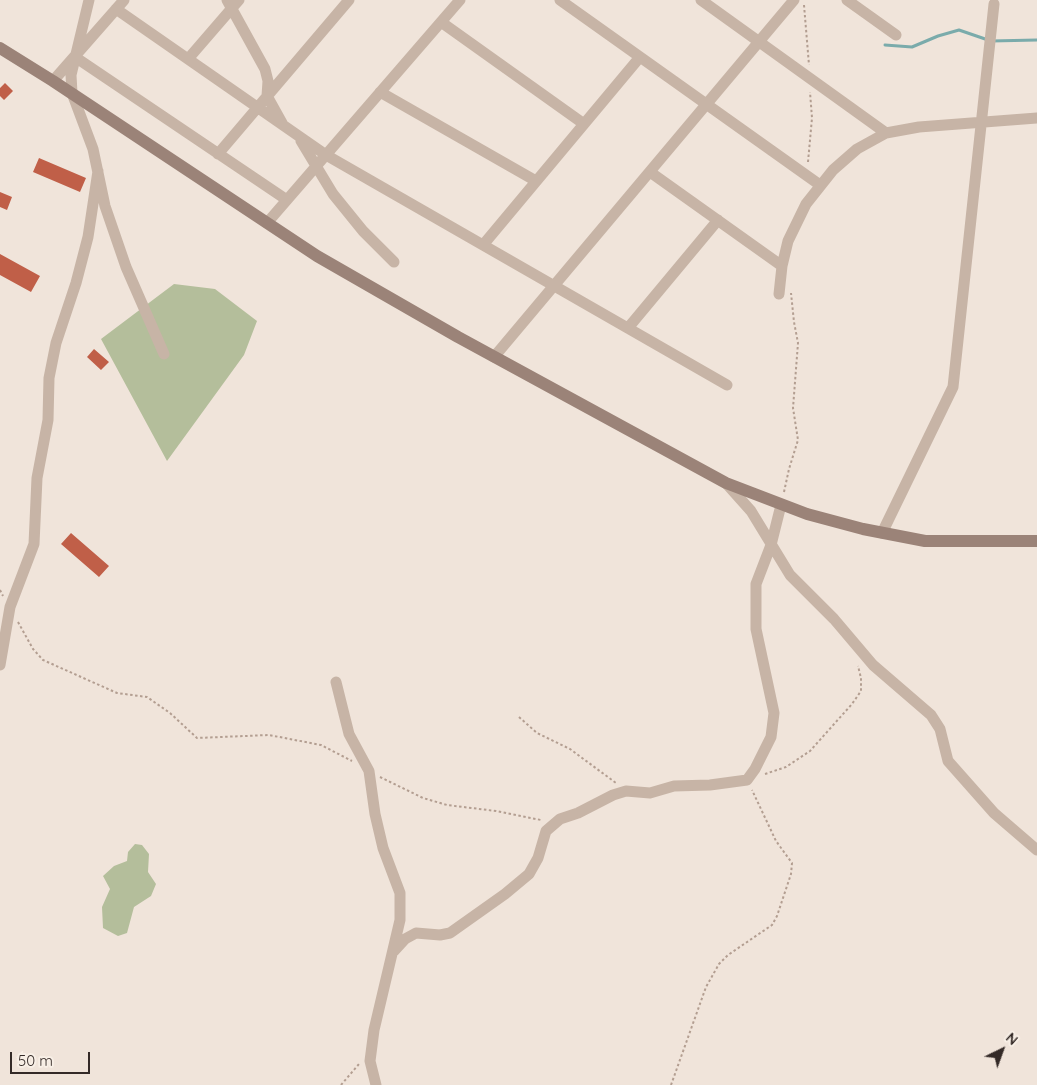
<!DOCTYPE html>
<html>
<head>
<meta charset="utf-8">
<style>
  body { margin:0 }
  #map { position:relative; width:1037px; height:1085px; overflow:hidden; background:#f0e4da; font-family:Quicksand,sans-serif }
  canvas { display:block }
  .north { position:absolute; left:977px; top:1025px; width:50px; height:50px; -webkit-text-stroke:4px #f8efe6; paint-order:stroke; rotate:42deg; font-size:14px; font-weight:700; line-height:20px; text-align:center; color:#342a27 }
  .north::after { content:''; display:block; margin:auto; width:18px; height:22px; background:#342a27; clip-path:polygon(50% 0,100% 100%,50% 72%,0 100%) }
  .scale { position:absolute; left:10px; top:1052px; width:80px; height:22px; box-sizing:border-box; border:2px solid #342a27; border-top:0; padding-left:6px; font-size:15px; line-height:18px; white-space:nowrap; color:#342a27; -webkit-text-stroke:4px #f8efe6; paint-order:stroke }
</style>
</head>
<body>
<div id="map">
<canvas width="1037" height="1085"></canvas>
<div class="north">N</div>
<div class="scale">50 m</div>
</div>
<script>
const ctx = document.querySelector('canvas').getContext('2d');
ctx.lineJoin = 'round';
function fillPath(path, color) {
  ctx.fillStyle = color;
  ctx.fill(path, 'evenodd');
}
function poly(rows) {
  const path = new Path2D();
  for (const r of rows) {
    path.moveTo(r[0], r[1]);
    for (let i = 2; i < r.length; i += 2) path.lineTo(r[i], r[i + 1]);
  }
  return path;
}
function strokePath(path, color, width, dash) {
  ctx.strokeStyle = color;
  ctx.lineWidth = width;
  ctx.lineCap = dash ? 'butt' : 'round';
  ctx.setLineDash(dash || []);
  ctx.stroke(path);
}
const green = poly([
  [174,284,215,289,257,321,244,355,167,461,101,339],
  [135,844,142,845,149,854,148,872,156,884,151,896,134,907,127,933,118,936,103,928,102,907,110,889,103,876,114,866,127,861,128,852]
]);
const stream = poly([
  [885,45,912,47,938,36,959,30,991,41,1037,40]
]);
const building = poly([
  [5,83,13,91,4,100,0,96,0,88],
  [39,158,86,178,80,192,33,172],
  [0,192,12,197,7,210,0,207],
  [0,254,40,276,31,292,0,275],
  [94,349,109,362,101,370,87,357],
  [71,533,109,566,99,577,61,544]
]);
const path = poly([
  [804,5,809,65],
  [808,162,812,118,810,92],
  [784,492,789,469,798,440,793,408,798,343,794,322,791,293],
  [0,590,3,596],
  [18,622,33,649,43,660,117,693,147,697,170,713,197,738,269,735,321,745,352,761],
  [519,717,537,733,570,749,616,783],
  [765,774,786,767,810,751,852,704,861,691,861,678,858,666],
  [380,777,423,798,447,805,496,811,541,820],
  [341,1085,359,1064],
  [671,1085,706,987,719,964,728,955,772,925,777,916,791,874,792,863,776,841,752,790]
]);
const street = poly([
  [89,0,71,75,72,93,93,149,105,206,126,267,164,354],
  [227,0,265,69,268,81,267,96,282,123],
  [560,0,820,185],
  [701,0,886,133],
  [847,0,896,35],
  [116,9,326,155,727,385],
  [441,22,584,124],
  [75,57,287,200],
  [188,59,239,0],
  [53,81,124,0],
  [380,92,536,181],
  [301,141,333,194,363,231,394,262],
  [218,154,349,0],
  [650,172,782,266],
  [267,223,460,0],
  [483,245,640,57],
  [779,294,782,266,788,241,806,204,833,170,857,149,886,133,919,127,1037,118],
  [628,328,718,220],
  [494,357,794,0],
  [726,483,751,511,790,575,834,619,873,665,931,715,940,729,948,761,994,813,1037,850],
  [882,533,953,387,994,4],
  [0,665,10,607,34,544,37,478,48,420,49,378,56,343,76,283,88,237,98,171],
  [336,682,349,734,369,771,375,814,383,848,400,893,400,920,374,1030,370,1061,376,1085],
  [394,951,405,939,416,933,440,935,450,933,505,894,529,874,538,858,546,831,560,819,578,813,613,795,626,791,650,793,674,786,710,785,747,780,755,769,771,737,774,713,756,629,756,584,771,545,781,505]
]);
const secondary = poly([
  [0,48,53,81,317,256,458,337,726,483,807,514,863,529,925,541,1037,541]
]);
fillPath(green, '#b4be9b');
strokePath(stream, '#7aabab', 3);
fillPath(building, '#c05f48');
strokePath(path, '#b39e91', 2, [2.5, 2.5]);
strokePath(street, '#c7b4a6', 11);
strokePath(secondary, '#9b8378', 12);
</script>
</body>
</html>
